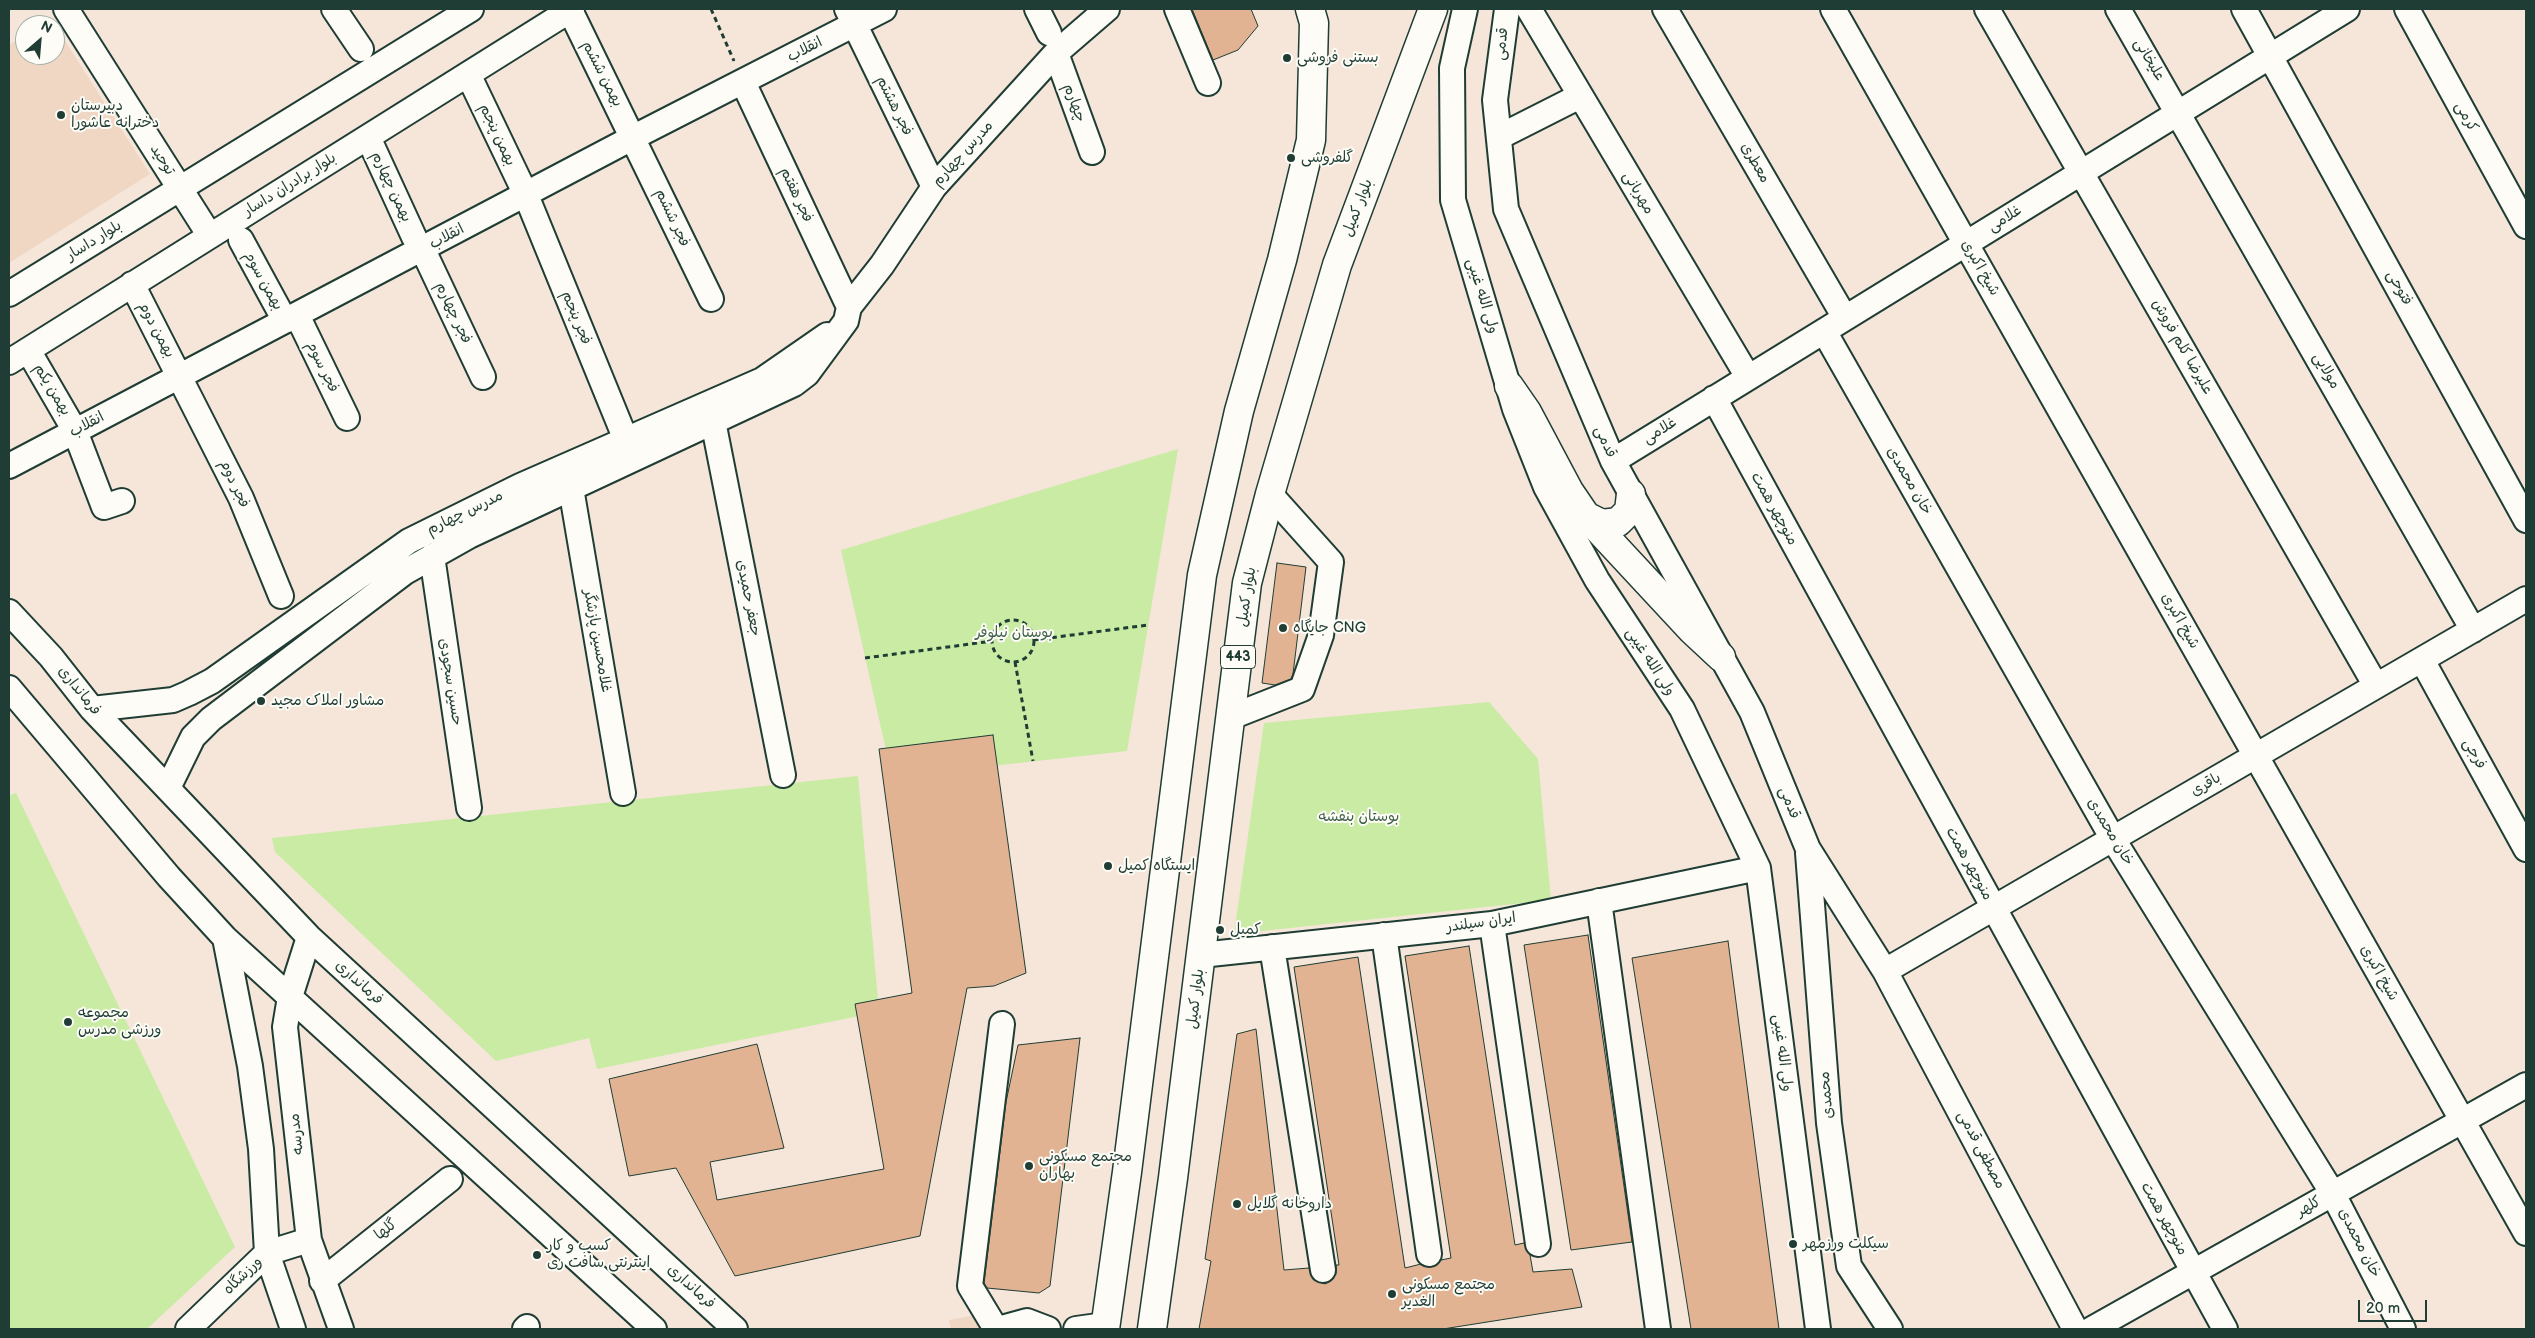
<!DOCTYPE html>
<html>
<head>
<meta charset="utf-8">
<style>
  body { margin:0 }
  #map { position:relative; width:2535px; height:1338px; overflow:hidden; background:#f5e6d9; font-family:"Balsamiq Sans",sans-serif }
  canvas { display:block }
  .frame { position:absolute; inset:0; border:10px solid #1f3d34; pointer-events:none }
  .north { position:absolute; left:15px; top:15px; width:50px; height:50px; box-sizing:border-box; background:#fdfcf7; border:1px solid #a4b0a9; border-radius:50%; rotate:27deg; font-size:14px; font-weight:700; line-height:20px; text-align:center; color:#1f3d34 }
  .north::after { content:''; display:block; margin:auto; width:18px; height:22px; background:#1f3d34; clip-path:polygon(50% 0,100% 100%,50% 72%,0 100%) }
  .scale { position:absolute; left:2358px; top:1300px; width:69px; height:22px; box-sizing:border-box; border:2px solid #1f3d34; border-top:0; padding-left:6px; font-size:15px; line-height:18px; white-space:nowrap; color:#1f3d34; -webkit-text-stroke:4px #fdfcf7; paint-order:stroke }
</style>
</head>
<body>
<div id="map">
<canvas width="2535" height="1338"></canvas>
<div class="frame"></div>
<div class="north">N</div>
<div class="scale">20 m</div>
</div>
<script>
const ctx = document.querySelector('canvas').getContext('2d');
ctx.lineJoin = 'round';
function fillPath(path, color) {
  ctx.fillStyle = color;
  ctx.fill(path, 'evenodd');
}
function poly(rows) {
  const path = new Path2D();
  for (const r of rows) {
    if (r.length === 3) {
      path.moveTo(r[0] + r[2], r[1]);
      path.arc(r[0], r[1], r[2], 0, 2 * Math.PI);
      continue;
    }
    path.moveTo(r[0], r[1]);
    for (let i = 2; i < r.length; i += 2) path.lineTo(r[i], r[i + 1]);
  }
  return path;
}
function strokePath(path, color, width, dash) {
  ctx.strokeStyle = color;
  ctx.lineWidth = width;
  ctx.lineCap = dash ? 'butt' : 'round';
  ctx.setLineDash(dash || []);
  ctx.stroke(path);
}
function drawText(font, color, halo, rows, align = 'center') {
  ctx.font = font + ' "Balsamiq Sans","Playpen Sans Arabic",sans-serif';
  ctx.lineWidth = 4;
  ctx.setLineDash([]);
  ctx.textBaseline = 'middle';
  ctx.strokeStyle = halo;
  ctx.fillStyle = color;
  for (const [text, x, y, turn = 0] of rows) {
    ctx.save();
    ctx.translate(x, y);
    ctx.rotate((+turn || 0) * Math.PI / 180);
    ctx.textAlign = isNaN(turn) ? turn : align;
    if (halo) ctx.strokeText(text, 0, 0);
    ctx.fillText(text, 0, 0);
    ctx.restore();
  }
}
const built = poly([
  [51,19,150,174,9,263,9,45,25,35,25,55,55,55,55,25,41,25],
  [987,1313,988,1329,951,1329,949,1320]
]);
const green = poly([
  [1178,449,1127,751,892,777,841,550],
  [1489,702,1538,759,1551,900,1234,934,1264,723],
  [858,776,879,1012,597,1069,589,1038,496,1061,275,852,272,838],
  [16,793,235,1247,147,1329,9,1329,9,796]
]);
const building = poly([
  [1192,9,1251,9,1258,26,1238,50,1213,60,1192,9],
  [1277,563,1306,567,1293,674,1291,679,1275,685,1262,683,1277,563],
  [993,735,1026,973,994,986,967,988,920,1236,735,1276,676,1168,629,1176,609,1079,757,1044,784,1148,710,1162,717,1200,884,1169,855,1004,912,993,879,749,993,735],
  [1588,935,1632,1242,1571,1250,1524,945,1588,935],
  [1728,941,1779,1329,1691,1329,1632,958,1728,941],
  [1469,946,1515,1245,1524,1243,1530,1255,1533,1272,1572,1269,1582,1307,1443,1329,1199,1329,1211,1261,1205,1259,1237,1034,1256,1029,1284,1270,1309,1268,1313,1279,1325,1284,1332,1280,1336,1274,1336,1265,1339,1265,1294,967,1358,957,1405,1268,1421,1264,1431,1267,1441,1260,1451,1258,1405,956,1469,946],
  [1080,1038,1050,1286,1039,1293,987,1288,984,1283,1006,1102,1018,1045,1080,1038]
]);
const path = poly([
  [711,9,734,61],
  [1013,641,21],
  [1034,640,1148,625],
  [865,658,993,641],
  [1015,662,1033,761]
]);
const minor = poly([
  [66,9,210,236],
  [334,9,361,49],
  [847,9,934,187],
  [1037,9,1049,33],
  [1177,9,1208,83],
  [1465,9,1452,68,1453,200,1515,409,1546,487,1597,580,1682,709,1758,868,1818,1329],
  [1507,9,1495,100,1506,209,1613,461,1752,712,1808,849,1885,971,2075,1329],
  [1529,9,1748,377],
  [1665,9,1845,318],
  [1833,9,2526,1233],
  [1987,9,2376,686],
  [2118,9,2473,630],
  [2244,9,2526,520],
  [2407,9,2526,226],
  [570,10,711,299],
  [1056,53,1092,152],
  [468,74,526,195,626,440],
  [743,82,849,307],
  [368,137,414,237],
  [1499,137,1580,96],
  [241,240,285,321],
  [423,250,483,377],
  [132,284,241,498,281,596],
  [9,294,471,9],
  [297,315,347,418],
  [1824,331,2113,839,2333,1194,2403,1329],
  [28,350,75,431,104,507,122,501],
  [9,362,572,9],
  [1714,398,2225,1329],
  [713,421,783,775],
  [1613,461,2347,9],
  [9,466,634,137,884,9],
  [571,488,623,793],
  [432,556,469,808],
  [9,612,51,657,92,709,309,937,735,1329],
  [2422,660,2526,849],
  [9,688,169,877,225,938,654,1329],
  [92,709,173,700,189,693,212,681,409,541,520,486,762,380,827,335],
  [1231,717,1302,689,1321,635,1331,562,1270,494],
  [168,788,193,737,211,719,405,572,469,536,794,384,807,374,846,321,849,307,882,265,934,187,1056,53,1107,9],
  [1808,853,1829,1123,1849,1266,1890,1329],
  [1599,901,1658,1329],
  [1492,924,1538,1244],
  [1384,935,1429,1254],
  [309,937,290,997,285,1027,309,1240,341,1329],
  [225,938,250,1066,261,1149,267,1253,293,1329],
  [1272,947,1323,1270],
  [1201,955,1492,924,1758,868],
  [1885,971,2526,599],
  [322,1281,450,1179],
  [188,1329,267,1253,309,1240],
  [525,1329,527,1327],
  [996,1329,970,1286,1002,1024],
  [998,1329,1027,1321,1048,1329],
  [1076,1329,1105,1325],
  [2092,1329,2526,1085]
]);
const major = poly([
  [1509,386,1527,412,1569,491,1586,516,1692,630,1721,657],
  [1586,516,1602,524,1618,522,1629,511,1631,494],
  [1105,1329,1127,1172,1202,575,1239,411,1282,260,1311,140,1314,23,1310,9],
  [1152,1329,1173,1178,1247,583,1270,494,1337,265,1433,9]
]);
const markers = [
  [1287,58,5,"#1f3d34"],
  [61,115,5,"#1f3d34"],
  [1291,158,5,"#1f3d34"],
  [1283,628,5,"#1f3d34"],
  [261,701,5,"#1f3d34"],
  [1108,866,5,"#1f3d34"],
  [1220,930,5,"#1f3d34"],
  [68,1022,5,"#1f3d34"],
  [1029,1166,5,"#1f3d34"],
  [1237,1204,5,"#1f3d34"],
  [1793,1244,5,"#1f3d34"],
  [537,1255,5,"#1f3d34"],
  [1392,1294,5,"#1f3d34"]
];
const shields = [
  [1238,657,35]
];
const shieldNames = [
  ["443",1238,657]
];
const streetNames = [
  ["قدمی",1502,44,-83],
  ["انقلاب",805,50,-27],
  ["علیخانی",2149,60,59],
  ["بهمن ششم",602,74,63],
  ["چهارم",1074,103,70],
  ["فجر هشتم",894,106,64],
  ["کرمی",2466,117,61],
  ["بهمن پنجم",497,135,65],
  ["مدرس چهارم",963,154,-48],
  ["توحید",162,160,58],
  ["معطری",1755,163,60],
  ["بلوار برادران داسار",290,185,-32],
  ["بهمن چهارم",391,187,65],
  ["مهربانی",1638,193,59],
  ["فجر هفتم",796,195,65],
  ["بلوار کمیل",1358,208,-69],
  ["فجر ششم",672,218,65],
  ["غلامی",2005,219,-32],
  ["انقلاب",447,237,-28],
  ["بلوار داسار",94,241,-32],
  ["شیخ اکبری",1980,268,60],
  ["بهمن سوم",263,281,61],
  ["فتوحی",2399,288,61],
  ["ولی الله غیبی",1482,296,73],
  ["فجر چهارم",453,313,65],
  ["فجر پنجم",576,318,68],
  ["بهمن دوم",156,330,62],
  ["علیرضا کلم فروش",2182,347,60],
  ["فجر سوم",322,367,64],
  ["مولایی",2326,371,60],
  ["بهمن یکم",52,390,59],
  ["انقلاب",87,425,-28],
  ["غلامی",1660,431,-32],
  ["قدمی",1605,442,66],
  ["خان محمدی",1909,481,60],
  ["فجر دوم",234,484,65],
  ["منوچهر همت",1774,509,61],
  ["مدرس چهارم",465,513,-26],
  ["بلوار کمیل",1247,597,-81],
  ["جعفر حمیدی",748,598,79],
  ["شیخ اکبری",2180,621,60],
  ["غلامحسین پازشگر",597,641,80],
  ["ولی الله غیبی",1650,662,57],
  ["حسین سجودی",450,682,81],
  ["فرمانداری",79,691,51],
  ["فرجی",2474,754,61],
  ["باقری",2206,785,-30],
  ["قدمی",1789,803,68],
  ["خان محمدی",2110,832,59],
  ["منوچهر همت",1969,864,61],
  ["ایران سیلندر",1481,923,-8],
  ["شیخ اکبری",2379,973,60],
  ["فرمانداری",359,983,42],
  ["بلوار کمیل",1196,999,-83],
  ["ولی الله غیبی",1782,1053,83],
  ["محمدی",1827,1095,-95],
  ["مدرسه",297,1134,-96],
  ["مصطفی قدمی",1981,1150,62],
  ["کلهر",2309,1207,-29],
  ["منوچهر همت",2164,1219,61],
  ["گلها",386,1230,-38],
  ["خان محمدی",2359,1243,63],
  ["ورزشگاه",243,1276,-44],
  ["فرمانداری",691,1287,42]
];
const poiNames = [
  ["بستنی فروشی",1297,58],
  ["دبیرستان",71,106],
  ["دخترانه عاشورا",71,123],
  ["گلفروشی",1301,158],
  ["جایگاه CNG",1293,628],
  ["مشاور املاک مجید",271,701],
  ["ایستگاه کمیل",1118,866],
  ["کمیل",1230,930],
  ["مجموعه",78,1013],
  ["ورزشی مدرس",78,1030],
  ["مجتمع مسکونی",1039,1157],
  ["بهاران",1039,1174],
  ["داروخانه گلایل",1247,1204],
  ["سیکلت ورزمهر",1803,1244],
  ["کسب و کار",547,1246],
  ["اینترنتی سافت ری",547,1263],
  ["مجتمع مسکونی",1402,1285],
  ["الغدیر",1402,1302]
];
const parkNames = [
  ["بوستان نیلوفر",1014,633],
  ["بوستان بنفشه",1359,817]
];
fillPath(built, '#efd7c4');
fillPath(green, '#c9eba4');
fillPath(building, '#e1b392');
strokePath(building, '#1f3d34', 1);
strokePath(minor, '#1f3d34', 28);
strokePath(major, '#1f3d34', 31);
strokePath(path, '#1f3d34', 3, [5, 4]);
strokePath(minor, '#fdfcf7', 24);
strokePath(major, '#fdfcf7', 28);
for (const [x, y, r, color] of markers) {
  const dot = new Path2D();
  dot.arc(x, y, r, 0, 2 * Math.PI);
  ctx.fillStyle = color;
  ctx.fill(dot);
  strokePath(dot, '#fdfcf7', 2);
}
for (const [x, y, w] of shields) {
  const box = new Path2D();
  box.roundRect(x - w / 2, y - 11.5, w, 23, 4);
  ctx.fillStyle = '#fdfcf7';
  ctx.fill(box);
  strokePath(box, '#1f3d34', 1);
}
drawText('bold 14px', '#1f3d34', null, shieldNames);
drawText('15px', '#1f3d34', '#fdfcf7', streetNames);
drawText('15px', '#1f3d34', '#fdfcf7', poiNames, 'left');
drawText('15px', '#41604a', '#fdfcf7', parkNames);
</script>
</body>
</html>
